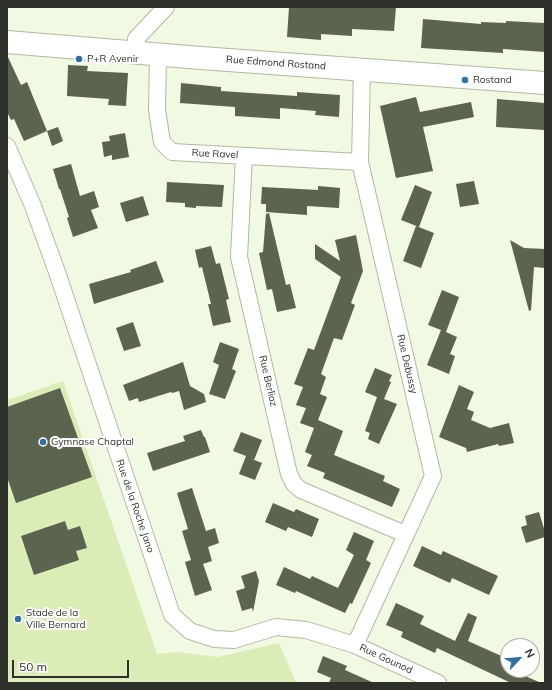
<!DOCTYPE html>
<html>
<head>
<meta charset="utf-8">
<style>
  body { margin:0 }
  #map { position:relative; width:552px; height:690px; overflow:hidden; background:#f0f9e1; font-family:Mulish,sans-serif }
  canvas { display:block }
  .frame { position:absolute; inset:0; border:8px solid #2e3129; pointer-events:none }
  .north { position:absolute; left:500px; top:638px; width:40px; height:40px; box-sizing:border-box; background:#fff; border:1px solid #abada9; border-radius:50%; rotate:64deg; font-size:11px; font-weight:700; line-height:16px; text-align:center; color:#2e3129 }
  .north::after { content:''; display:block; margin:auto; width:14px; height:18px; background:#3070a7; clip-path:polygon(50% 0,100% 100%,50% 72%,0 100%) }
  .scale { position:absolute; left:12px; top:660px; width:117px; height:18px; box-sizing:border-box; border:2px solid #2e3129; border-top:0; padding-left:5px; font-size:12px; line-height:14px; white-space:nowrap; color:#2e3129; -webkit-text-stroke:3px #fff; paint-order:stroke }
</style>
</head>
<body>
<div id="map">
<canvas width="552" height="690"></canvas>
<div class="frame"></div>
<div class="north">N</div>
<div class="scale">50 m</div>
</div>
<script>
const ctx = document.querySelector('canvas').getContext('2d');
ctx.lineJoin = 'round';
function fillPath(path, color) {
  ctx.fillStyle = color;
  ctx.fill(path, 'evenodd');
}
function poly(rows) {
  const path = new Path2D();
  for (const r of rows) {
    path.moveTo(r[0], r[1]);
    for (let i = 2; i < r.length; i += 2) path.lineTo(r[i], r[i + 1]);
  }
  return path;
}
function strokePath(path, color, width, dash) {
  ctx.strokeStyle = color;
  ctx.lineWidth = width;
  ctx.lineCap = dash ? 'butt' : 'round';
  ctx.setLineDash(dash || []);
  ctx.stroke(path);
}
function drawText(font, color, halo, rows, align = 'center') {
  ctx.font = font + ' Mulish,sans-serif';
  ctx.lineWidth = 4;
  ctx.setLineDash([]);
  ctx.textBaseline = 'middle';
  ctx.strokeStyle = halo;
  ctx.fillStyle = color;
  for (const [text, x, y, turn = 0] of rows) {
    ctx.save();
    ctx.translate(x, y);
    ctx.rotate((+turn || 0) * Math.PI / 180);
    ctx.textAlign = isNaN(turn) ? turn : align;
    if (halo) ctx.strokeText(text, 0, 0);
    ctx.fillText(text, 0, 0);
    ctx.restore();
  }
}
const green = poly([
  [63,381,157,654,177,652,218,657,279,643,296,683,7,683,7,400]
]);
const building = poly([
  [289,7,354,8,354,7,396,7,394,31,352,29,352,36,321,34,321,40,287,37],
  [423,19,481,24,481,22,506,23,506,21,545,23,545,52,503,49,503,53,421,48],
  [7,55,21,85,27,82,47,131,24,141,14,119,11,120,7,112],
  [68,65,88,66,87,71,128,73,126,106,108,105,109,99,67,96],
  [181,83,221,87,221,91,297,96,297,92,340,95,339,117,315,115,316,111,280,108,280,119,235,116,235,107,180,103],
  [416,97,420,112,471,102,474,117,423,127,433,171,396,178,380,106],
  [497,99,545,103,545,130,496,127],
  [58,127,63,141,52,146,47,131],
  [125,133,129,157,112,160,112,155,104,157,102,142,110,141,109,136],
  [71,164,80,196,94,191,99,207,91,210,98,228,73,237,67,218,69,217,60,189,59,189,53,169],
  [474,181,479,204,460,207,456,184],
  [167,182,224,185,222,207,196,206,196,208,185,207,185,203,166,202],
  [415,185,432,192,419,227,401,220],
  [318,186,340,188,339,208,307,206,307,215,266,212,266,204,261,204,262,187,318,190],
  [143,196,149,215,126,222,120,203],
  [269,213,286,285,290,284,296,308,277,312,272,289,267,290,259,253,263,252,266,214],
  [416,226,434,233,421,268,403,261],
  [356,235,363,271,351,303,355,305,342,340,334,338,321,374,326,377,320,394,327,397,318,420,343,431,334,455,385,476,383,481,400,489,392,507,323,478,325,473,307,466,312,455,305,452,314,428,300,423,306,408,296,405,303,387,294,384,308,348,314,350,341,277,315,259,315,244,340,261,335,240],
  [510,240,524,248,545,249,545,268,534,267,531,310,529,311],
  [211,246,216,264,220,263,229,299,226,300,231,322,213,326,208,304,211,304,202,267,199,268,195,250],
  [156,261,164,282,94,304,89,284,131,272,130,270],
  [442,290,459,297,446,332,457,337,450,354,455,356,449,374,427,365,441,330,428,325],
  [133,322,141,346,124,351,116,328],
  [220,342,239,349,232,369,236,371,225,399,209,394,219,365,213,362],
  [183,362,190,386,204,394,206,402,184,410,179,391,172,393,171,392,139,402,138,398,129,401,123,385],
  [375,368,392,375,389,381,391,382,384,399,397,404,379,444,368,439,370,433,365,431,377,397,365,392],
  [459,385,474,392,467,409,474,412,471,420,490,428,509,423,514,443,499,446,498,444,467,452,466,448,439,437],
  [60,388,92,477,16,503,7,477,7,407],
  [201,430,204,437,205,437,210,452,153,471,147,453,185,441,183,436],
  [241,432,262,440,254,460,252,459,262,463,255,480,239,474,246,456,233,451],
  [192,488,206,531,215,528,219,543,208,547,212,561,203,564,212,590,195,596,185,562,191,560,182,531,188,529,177,493],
  [273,503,294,512,296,509,319,519,312,537,288,527,286,531,265,522],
  [539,512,545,532,545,537,526,543,521,527,527,525,525,516],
  [65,521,68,530,80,526,87,548,76,551,79,560,34,575,21,536],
  [354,532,374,541,366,560,371,563,352,604,350,603,345,613,296,591,295,593,276,585,284,567,310,579,312,576,338,588,354,555,346,550],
  [422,546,441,555,443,551,498,576,489,595,452,578,450,583,413,566],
  [256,571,259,581,253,612,252,608,242,611,236,591,245,588,241,576],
  [396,603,424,616,420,624,455,641,468,613,477,617,468,641,508,659,508,670,512,670,541,683,511,683,437,648,435,653,401,637,403,632,386,625],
  [323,656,347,666,345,670,374,683,329,683,331,678,317,672]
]);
const street = poly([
  [135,52,136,39,166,7],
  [158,54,157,110,162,142,172,152,360,162],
  [7,146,33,206,57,272,172,615,190,631,214,639,234,640,276,627,306,630,355,645,438,683],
  [244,156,239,257,289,474,294,484,301,490,405,534],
  [355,645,433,476,360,162,362,69]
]);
const secondary = poly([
  [7,42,201,58,545,83]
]);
const markers = [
  [79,59,4,"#3070a7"],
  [465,80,4,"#3070a7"],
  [43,442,4,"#3070a7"],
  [18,619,4,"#3070a7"]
];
const poiNames = [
  ["P+R Avenir",87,59],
  ["Rostand",473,80],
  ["Gymnase Chaptal",51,442],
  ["Stade de la",26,613],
  ["Ville Bernard",26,625]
];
const streetNames = [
  ["Rue Edmond Rostand",276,63,4],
  ["Rue Ravel",215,154,3],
  ["Rue Debussy",407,364,77],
  ["Rue Berlioz",268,381,77],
  ["Rue de la Roche Jano",135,506,71],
  ["Rue Gounod",386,659,25]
];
fillPath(green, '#daedb7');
fillPath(building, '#5c634f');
strokePath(street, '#b0b9a2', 18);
strokePath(secondary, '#b0b9a2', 24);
strokePath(street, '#fff', 16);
strokePath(secondary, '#fff', 22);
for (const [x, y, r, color] of markers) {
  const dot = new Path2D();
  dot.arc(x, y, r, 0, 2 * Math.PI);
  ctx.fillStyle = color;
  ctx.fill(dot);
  strokePath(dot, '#fff', 1.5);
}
drawText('10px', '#2e3129', '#fff', poiNames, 'left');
drawText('10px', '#2e3129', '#fff', streetNames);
</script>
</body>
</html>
